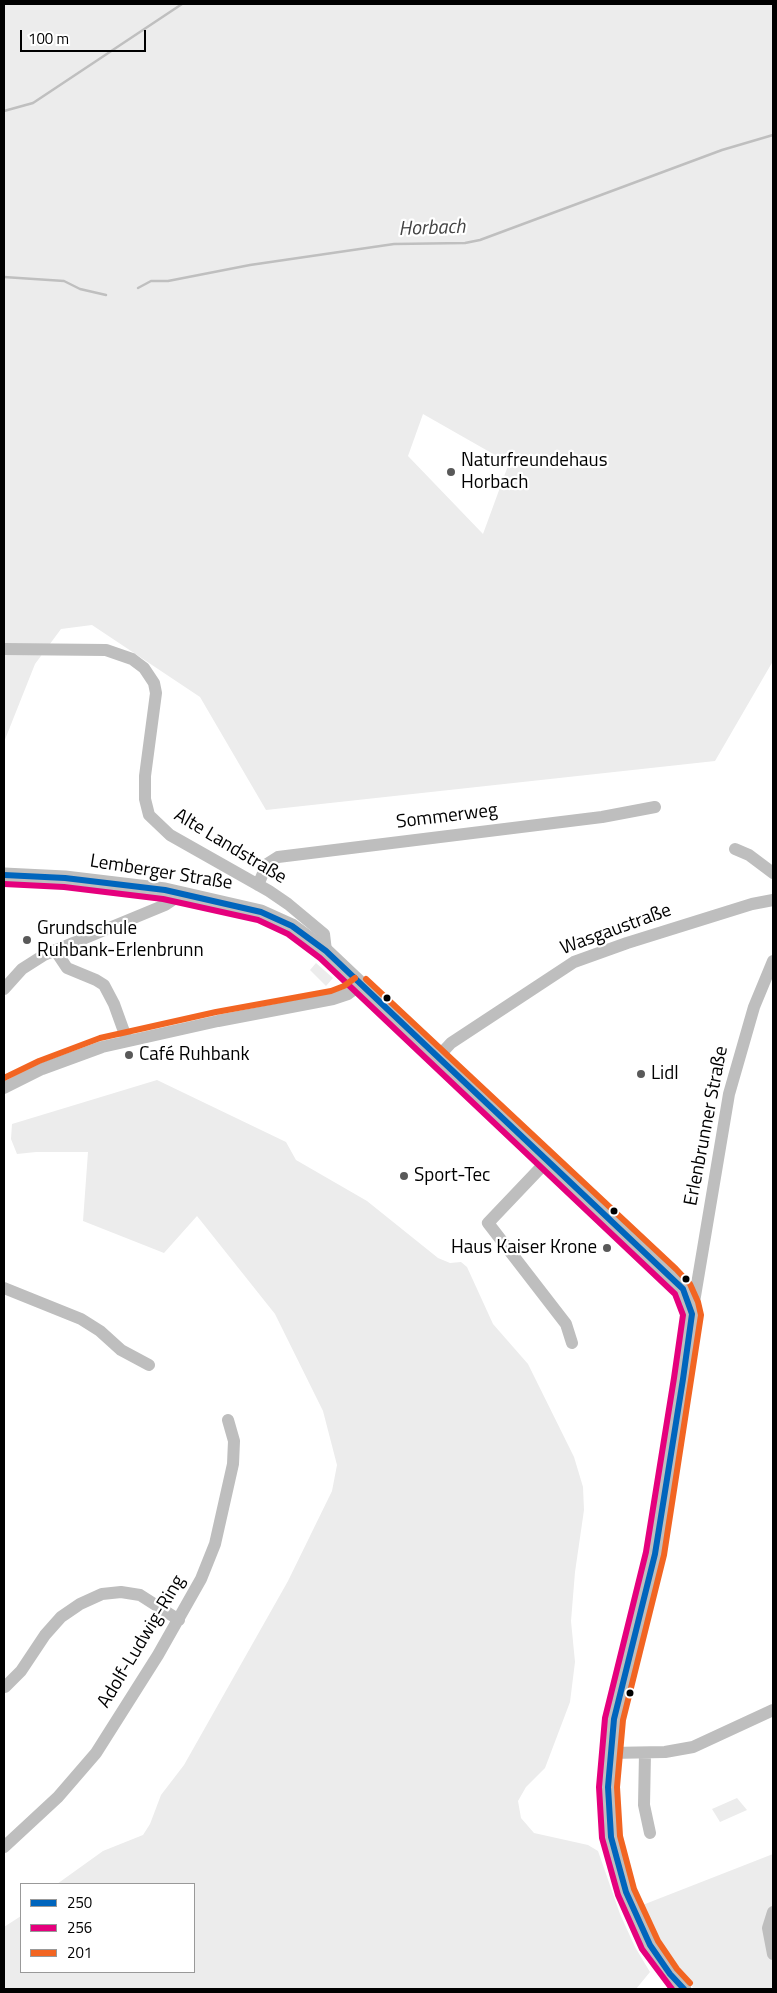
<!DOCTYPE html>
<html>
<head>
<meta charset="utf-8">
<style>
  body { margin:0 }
  #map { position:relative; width:777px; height:1993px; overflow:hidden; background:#fff; font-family:"Titillium Web",sans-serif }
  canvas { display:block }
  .frame { position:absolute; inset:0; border:5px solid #000; pointer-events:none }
  .legend { position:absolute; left:20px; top:1883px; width:175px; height:90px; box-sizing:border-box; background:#fff; border:1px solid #999; margin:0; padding:6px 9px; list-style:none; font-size:15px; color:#000 }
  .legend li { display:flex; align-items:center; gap:10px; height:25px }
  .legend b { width:25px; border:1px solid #999 }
  .scale { position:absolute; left:20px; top:30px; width:126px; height:22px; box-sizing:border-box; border:2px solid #000; border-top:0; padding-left:6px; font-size:15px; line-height:18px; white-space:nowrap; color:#000; -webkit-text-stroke:4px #fff; paint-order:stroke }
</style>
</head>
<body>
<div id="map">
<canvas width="777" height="1993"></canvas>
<div class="frame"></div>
<ul class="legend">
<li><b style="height:6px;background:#0065bd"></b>250</li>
<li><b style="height:6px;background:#e5007d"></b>256</li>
<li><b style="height:6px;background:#f26522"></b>201</li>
</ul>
<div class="scale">100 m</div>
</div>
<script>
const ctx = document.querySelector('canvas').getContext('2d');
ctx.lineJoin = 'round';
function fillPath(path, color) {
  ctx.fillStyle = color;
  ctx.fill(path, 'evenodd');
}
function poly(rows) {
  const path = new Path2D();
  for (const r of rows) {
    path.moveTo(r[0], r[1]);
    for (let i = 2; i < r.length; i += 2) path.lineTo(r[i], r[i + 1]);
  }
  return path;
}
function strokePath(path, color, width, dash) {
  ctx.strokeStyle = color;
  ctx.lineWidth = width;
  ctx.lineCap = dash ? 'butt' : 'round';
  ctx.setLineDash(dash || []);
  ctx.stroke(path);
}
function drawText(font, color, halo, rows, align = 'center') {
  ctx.font = font + ' "Titillium Web",sans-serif';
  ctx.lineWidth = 4.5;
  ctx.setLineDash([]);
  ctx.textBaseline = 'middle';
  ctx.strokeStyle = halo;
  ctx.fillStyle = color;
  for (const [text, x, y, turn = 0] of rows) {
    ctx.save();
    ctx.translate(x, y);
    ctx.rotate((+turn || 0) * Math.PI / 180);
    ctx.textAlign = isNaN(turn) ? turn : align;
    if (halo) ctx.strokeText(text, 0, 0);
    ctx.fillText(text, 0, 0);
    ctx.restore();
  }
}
const green = poly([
  [4,4,773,4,773,661,715,761,266,810,200,697,92,625,61,629,35,664,4,742],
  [423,414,509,463,483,534,408,456],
  [316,963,333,978,326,986,310,970],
  [157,1080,286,1142,296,1160,367,1201,438,1258,450,1263,461,1262,467,1267,493,1324,528,1364,574,1457,583,1487,584,1510,575,1572,571,1621,575,1662,570,1702,545,1768,526,1787,518,1801,521,1818,534,1833,588,1845,598,1851,620,1914,635,1947,650,1972,636,1989,4,1989,4,1927,21,1916,21,1972,194,1972,194,1884,57,1884,103,1851,143,1835,150,1824,161,1795,184,1765,288,1581,332,1491,337,1465,323,1411,275,1314,197,1216,164,1253,83,1221,88,1152,36,1152,17,1154,11,1139,12,1124],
  [737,1798,747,1810,720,1822,712,1809],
  [773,1854,773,1989,694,1989,661,1951,640,1906]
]);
const stream = poly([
  [4,111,33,103,182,4],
  [4,277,64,281,80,289,106,295],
  [138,288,151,281,168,281,250,265,394,244,465,243,480,240,722,150,773,135]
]);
const minor = poly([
  [4,649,106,650,132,659,144,668,154,683,156,693,145,776,145,799,149,815,170,835,269,891,288,904,324,934,326,951],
  [735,849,749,855,773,873],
  [258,885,267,864,278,857,602,817,655,807],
  [55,950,67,968,96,980,104,985,114,1004,127,1040],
  [4,989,22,969,44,955,165,905,183,893],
  [437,1058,451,1043,574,962,627,943,752,904,773,900],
  [4,1088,42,1069,102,1047,218,1021,333,999,348,994,360,985],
  [547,1161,488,1223,566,1324,572,1343],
  [4,1288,81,1319,100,1331,121,1350,149,1365],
  [692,1314,729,1094,754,1007,773,961],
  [5,1687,21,1671,45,1635,61,1617,80,1604,102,1594,121,1592,140,1595,179,1620],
  [609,1753,665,1752,693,1747,773,1710],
  [645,1753,644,1805,650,1833],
  [4,1847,58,1797,96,1753,158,1655,201,1579,215,1544,233,1464,234,1441,228,1420],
  [773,1912,768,1928,773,1954]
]);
const major = poly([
  [4,875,65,878,165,890,261,912,292,926,326,951,683,1289,692,1314,683,1379,655,1554,614,1719,608,1787,611,1837,626,1892,650,1945,670,1974,684,1989]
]);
const bus1 = poly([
  [4,875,65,878,165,890,261,912,292,926,326,951,683,1289,692,1314,683,1379,655,1554,614,1719,608,1787,611,1837,626,1892,650,1945,670,1974,684,1989]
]);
const bus2 = poly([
  [4,884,64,887,163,899,258,920,288,934,320,958,675,1294,683,1315,674,1378,646,1552,605,1718,599,1787,602,1838,618,1895,642,1949,672,1989]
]);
const bus3 = poly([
  [366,979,676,1269,690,1284,698,1302,701,1315,664,1555,623,1720,617,1787,620,1836,634,1889,658,1941,677,1969,690,1983],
  [4,1078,39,1061,100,1038,216,1012,331,991,344,986,355,978]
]);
const markers = [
  [451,472,5,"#595959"],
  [27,940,5,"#595959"],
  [387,998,4.5,"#000"],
  [129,1055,5,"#595959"],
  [641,1074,5,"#595959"],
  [404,1176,5,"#595959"],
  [614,1211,4.5,"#000"],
  [607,1248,5,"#595959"],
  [686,1279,4.5,"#000"],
  [630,1693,4.5,"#000"]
];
const poiNames = [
  ["Naturfreundehaus",461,461],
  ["Horbach",461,483],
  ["Grundschule",37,929],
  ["Ruhbank-Erlenbrunn",37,951],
  ["Café Ruhbank",139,1055],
  ["Lidl",651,1074],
  ["Sport-Tec",414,1176],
  ["Haus Kaiser Krone",597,1248,"right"]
];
const streetNames = [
  ["Sommerweg",447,817,-7],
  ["Alte Landstraße",230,847,31],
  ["Lemberger Straße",161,873,9],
  ["Wasgaustraße",616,930,-20],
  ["Erlenbrunner Straße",707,1126,-79],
  ["Adolf-Ludwig-Ring",142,1642,-59]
];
const waterNames = [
  ["Horbach",432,229,-2]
];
fillPath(green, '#ececec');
strokePath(stream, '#bfbfbf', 2.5);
strokePath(minor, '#bebebe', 12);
strokePath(major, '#bebebe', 15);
strokePath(bus1, '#0065bd', 6);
strokePath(bus2, '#e5007d', 6);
strokePath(bus3, '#f26522', 6);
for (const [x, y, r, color] of markers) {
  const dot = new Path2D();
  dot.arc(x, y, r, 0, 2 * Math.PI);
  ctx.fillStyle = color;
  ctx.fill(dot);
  strokePath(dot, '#fff', 2);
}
drawText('19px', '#000', '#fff', poiNames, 'left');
drawText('19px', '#000', '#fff', streetNames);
drawText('italic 20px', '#444', '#fff', waterNames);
</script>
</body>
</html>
